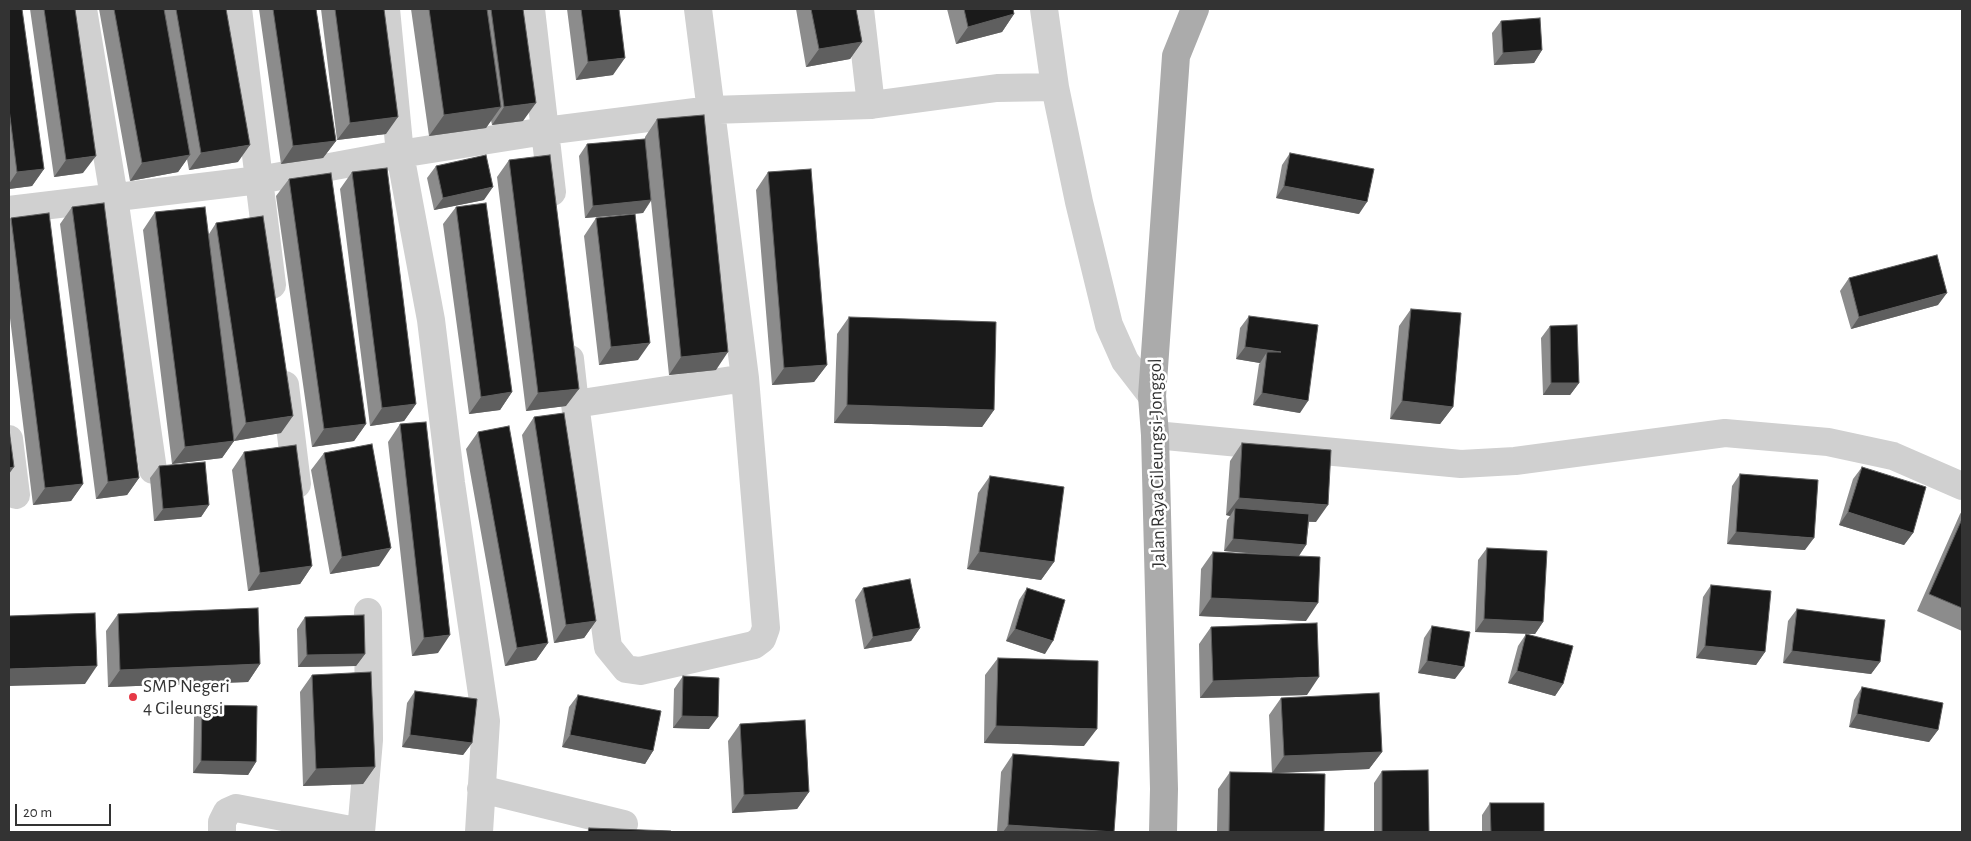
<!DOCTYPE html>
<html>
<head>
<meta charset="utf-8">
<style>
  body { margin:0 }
  #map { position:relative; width:1971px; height:841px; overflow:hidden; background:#fff; font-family:"Alegreya Sans",sans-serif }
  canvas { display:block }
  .frame { position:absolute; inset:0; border:10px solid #333; pointer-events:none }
  .scale { position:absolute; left:15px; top:804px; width:96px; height:22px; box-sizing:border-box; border:2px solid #333; border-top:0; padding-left:6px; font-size:15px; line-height:18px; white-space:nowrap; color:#333; -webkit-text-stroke:4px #fff; paint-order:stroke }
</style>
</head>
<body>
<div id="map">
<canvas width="1971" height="841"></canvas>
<div class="frame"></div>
<div class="scale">20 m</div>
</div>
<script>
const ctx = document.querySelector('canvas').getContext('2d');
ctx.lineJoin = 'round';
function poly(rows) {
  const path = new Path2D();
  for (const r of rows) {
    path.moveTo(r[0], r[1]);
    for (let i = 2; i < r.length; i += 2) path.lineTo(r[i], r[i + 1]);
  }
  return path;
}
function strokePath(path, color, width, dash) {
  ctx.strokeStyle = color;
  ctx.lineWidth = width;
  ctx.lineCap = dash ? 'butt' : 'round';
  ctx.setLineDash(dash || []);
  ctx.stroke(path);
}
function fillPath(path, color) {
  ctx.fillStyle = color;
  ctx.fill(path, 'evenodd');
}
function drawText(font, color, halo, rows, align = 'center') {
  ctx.font = font + ' "Alegreya Sans",sans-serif';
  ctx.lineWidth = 5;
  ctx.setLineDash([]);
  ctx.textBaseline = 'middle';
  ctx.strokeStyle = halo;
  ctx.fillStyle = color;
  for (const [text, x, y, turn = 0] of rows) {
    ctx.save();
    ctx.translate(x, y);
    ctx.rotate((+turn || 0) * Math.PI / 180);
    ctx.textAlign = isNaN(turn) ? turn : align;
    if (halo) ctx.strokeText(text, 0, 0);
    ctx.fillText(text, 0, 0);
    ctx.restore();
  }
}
const minor = poly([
  [83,9,114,197,153,470],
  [238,9,272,285],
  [386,9,400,154,431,320,451,483,486,721,479,832],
  [531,9,552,192],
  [860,9,871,105],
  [1044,9,1055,87,1079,202,1109,325,1125,361,1152,396],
  [9,210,259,180,400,154,545,131,711,110,871,105,997,88,1055,87],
  [570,359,575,404,745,378,698,9],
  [285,385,297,484],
  [575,404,608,647,626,669,640,671,754,645,762,639,766,628,745,378],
  [1155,435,1461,464,1515,461,1725,433,1828,442,1893,456,1962,486],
  [9,439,16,495],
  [481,789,624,824],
  [222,832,222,822,227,812,236,808,361,832,369,740,368,612]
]);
const major = poly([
  [1163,832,1164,789,1155,435,1152,396,1176,56,1195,9]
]);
const wall = poly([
  [9,9,44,169,32,186,9,189],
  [30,9,75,9,83,173,54,177],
  [99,9,226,9,238,162,189,170,187,159,178,172,130,181],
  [259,9,316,9,336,141,323,158,281,164],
  [321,9,384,9,386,134,337,140],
  [411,9,523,9,523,121,492,125,491,120,486,128,429,136],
  [567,9,619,9,613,75,576,80],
  [796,9,856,9,862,42,850,59,806,67],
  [947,9,1013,9,1014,14,1002,32,956,44],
  [1501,21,1542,50,1534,63,1494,65,1492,33],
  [657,119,716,370,669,375,651,201,643,213,585,218,579,156,587,144,645,139,645,137],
  [1290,153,1359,214,1276,198,1282,165],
  [509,160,566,406,526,411,497,177],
  [436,166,484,200,434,210,427,178],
  [352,172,416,404,404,421,370,426,340,189],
  [768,172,827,365,814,382,772,385,756,190],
  [289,179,366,424,354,441,312,447,276,196],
  [72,207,139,478,127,495,96,499,60,224],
  [456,207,512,392,500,410,469,414,443,224],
  [155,212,209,234,216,223,281,433,234,441,222,458,172,464,143,230],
  [11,218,83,484,71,501,33,505,9,310,9,221],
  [596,218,638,360,599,365,584,236],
  [1849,278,1938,305,1851,329,1840,291],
  [1411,309,1453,407,1440,424,1390,419,1399,326],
  [1249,316,1300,413,1253,405,1259,364,1260,363,1236,359,1240,328],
  [849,317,994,410,982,427,834,423,837,334],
  [1550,326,1579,383,1570,395,1543,395,1541,338],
  [534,417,596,621,584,638,554,643,522,435],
  [400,424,438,653,412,656,388,442],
  [478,432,548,643,536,660,505,666,466,449],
  [1242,443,1316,522,1309,522,1306,545,1299,556,1306,621,1199,616,1201,569,1213,552,1258,554,1224,551,1227,520,1230,516,1226,515,1230,461],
  [244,452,312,566,300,584,248,591,232,470],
  [324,453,379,566,330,574,311,470],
  [159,466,209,505,201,517,154,521,150,478],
  [1862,467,1913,533,1904,545,1839,525,1853,479],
  [1740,474,1805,550,1727,544,1732,486],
  [990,476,1054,562,1041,580,967,569,978,493],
  [1962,511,1962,631,1917,611,1960,514],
  [1487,548,1543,622,1535,634,1475,632,1478,560],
  [1711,585,1765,652,1756,665,1696,658,1703,597],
  [863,588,920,628,911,641,864,649,855,600],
  [1027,588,1045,654,1006,641,1019,600],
  [1797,609,1880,662,1871,674,1783,663,1788,621],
  [118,614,260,664,248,682,108,687,106,631],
  [305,617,365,654,356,666,298,667,297,629],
  [1432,626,1455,679,1418,673,1424,638],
  [1211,627,1307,695,1200,698,1199,644],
  [1526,634,1563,684,1555,696,1508,683,1518,646],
  [998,658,1084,746,984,743,985,675],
  [312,675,375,767,363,784,303,786,300,692],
  [683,676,709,729,673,728,674,689],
  [1862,687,1938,730,1929,742,1849,727,1854,700],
  [415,691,472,743,463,755,402,747,407,703],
  [578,695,653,751,645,764,562,747,569,707],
  [1281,698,1382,752,1369,769,1280,773,1324,832,1217,832,1218,789,1230,772,1272,773,1269,715],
  [202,705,256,762,248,775,193,773,194,717],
  [740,724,809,792,797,809,732,813,728,741],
  [1013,754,1114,832,997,832,1001,772],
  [1382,771,1429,832,1374,832,1374,783],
  [1490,803,1544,832,1482,832,1482,815]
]);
const shadedWall = poly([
  [1014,14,1002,32,956,44,968,27],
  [862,42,850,59,806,67,819,49],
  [1542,50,1534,63,1494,65,1503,53],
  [625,58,613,75,576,80,588,62],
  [536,103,523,121,492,125,504,107],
  [501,107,486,128,429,136,444,115],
  [398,117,386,134,337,140,350,123],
  [336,141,323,158,281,164,293,146],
  [250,145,238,162,189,170,201,153],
  [190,155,178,172,130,181,142,163],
  [96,156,83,173,54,177,66,160],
  [44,169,32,186,9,189,9,184,17,172],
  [1284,186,1367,202,1359,214,1276,198],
  [493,187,484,200,434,210,443,198],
  [651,200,643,213,585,218,593,206],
  [1947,293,1938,305,1851,329,1859,317],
  [650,343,638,360,599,365,611,347],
  [1245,347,1281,352,1267,352,1260,363,1236,359],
  [728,352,716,370,669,375,681,357],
  [827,365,814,382,772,385,784,368],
  [1551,383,1579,383,1570,395,1543,395],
  [579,389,566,406,526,411,538,393],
  [512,392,500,410,469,414,481,397],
  [1262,393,1308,401,1300,413,1253,405],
  [1402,401,1453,407,1440,424,1390,419],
  [416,404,404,421,370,426,382,408],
  [847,405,994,410,982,427,834,423],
  [293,416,281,433,234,441,246,423],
  [366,424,354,441,312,447,324,429],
  [234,441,222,458,172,464,185,447],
  [14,467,9,474,9,468],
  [139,478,127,495,96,499,108,482],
  [83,484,71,501,33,505,45,488],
  [1239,498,1328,505,1316,522,1235,516,1235,508,1230,516,1226,515],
  [209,505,201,517,154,521,163,509],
  [1848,512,1913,533,1904,545,1839,525],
  [1736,532,1814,538,1805,550,1727,544],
  [1233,539,1306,545,1298,557,1224,551],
  [391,548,379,566,330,574,342,557],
  [979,552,1054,562,1041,580,967,569],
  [312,566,300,584,248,591,260,573],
  [1211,598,1318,603,1306,621,1199,616],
  [1484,619,1543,622,1535,634,1475,632],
  [596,621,584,638,554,643,566,625],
  [920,628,911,641,864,649,873,637],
  [1015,629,1053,641,1045,654,1006,641],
  [450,635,438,653,412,656,424,638],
  [548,643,536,660,505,666,517,648],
  [1705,646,1765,652,1756,665,1696,658],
  [1792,651,1880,662,1871,674,1783,663],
  [365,654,356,666,298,667,307,655],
  [1427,661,1464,667,1455,679,1418,673],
  [260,664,248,682,108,687,120,670],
  [97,666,85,684,9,686,9,669],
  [1517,671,1563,684,1555,696,1508,683],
  [1319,677,1307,695,1200,698,1213,681],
  [1857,714,1938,730,1929,742,1849,727],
  [682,716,718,717,709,729,673,728],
  [996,726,1097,729,1084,746,984,743],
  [410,735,472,743,463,755,402,747],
  [570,735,653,751,645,764,562,747],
  [1382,752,1369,769,1272,773,1284,756],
  [201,761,256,762,248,775,193,773],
  [375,767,363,784,303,786,316,769],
  [809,792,797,809,732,813,744,795],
  [1008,825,1105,832,1003,832]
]);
const building = poly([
  [9,9,22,9,44,169,17,172,9,109,9,9],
  [44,9,75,9,96,156,66,160,44,9],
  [114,9,164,9,190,155,142,163,114,9],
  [176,9,226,9,250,145,201,153,176,9],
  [273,9,316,9,336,141,293,146,273,9],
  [335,9,384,9,398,117,350,123,335,9],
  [429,9,487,9,501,107,444,115,429,9],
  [491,9,523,9,536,103,504,107,491,9],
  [581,9,619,9,625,58,588,62,581,9],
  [811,9,856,9,862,42,819,49,811,9],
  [964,9,1013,9,1014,14,968,27,964,9],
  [1540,18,1542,50,1503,53,1501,21,1540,18],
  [704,115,728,352,681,357,657,119,704,115],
  [645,139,651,200,593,206,587,144,645,139],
  [1290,153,1374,169,1367,202,1284,186,1290,153],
  [486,155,493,187,443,198,436,166,486,155],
  [550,155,579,389,538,393,509,160,550,155],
  [387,168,416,404,382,408,352,172,387,168],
  [811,169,827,365,784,368,768,172,811,169],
  [331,173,366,424,324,429,289,179,331,173],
  [104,203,139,478,108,482,72,207,104,203],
  [486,203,512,392,481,397,456,207,486,203],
  [205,207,234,441,185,447,155,212,205,207],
  [49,213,83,484,45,488,11,218,49,213],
  [635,214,650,343,611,347,596,218,635,214],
  [263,216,293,416,246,423,216,223,263,216],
  [1937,255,1947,293,1859,317,1849,278,1937,255],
  [1411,309,1461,313,1453,407,1402,401,1411,309],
  [1249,316,1318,325,1308,401,1262,393,1267,352,1281,352,1245,347,1249,316],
  [849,317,996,322,994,410,847,405,849,317],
  [1577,325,1579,383,1551,383,1550,326,1577,325],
  [564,413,596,621,566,625,534,417,564,413],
  [426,422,450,635,424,638,400,424,426,422],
  [509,426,548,643,517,648,478,432,509,426],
  [9,429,14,467,9,468,9,429],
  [1242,443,1331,450,1328,505,1239,498,1242,443],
  [372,444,391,548,342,557,324,453,372,444],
  [296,445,312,566,260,573,244,452,296,445],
  [205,462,209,505,163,509,159,466,205,462],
  [1862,467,1926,487,1913,533,1848,512,1862,467],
  [1740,474,1818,480,1814,538,1736,532,1740,474],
  [990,476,1064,487,1054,562,979,552,990,476],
  [1235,508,1309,514,1306,545,1233,539,1235,508],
  [1962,519,1962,608,1929,594,1962,519],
  [1487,548,1547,551,1543,622,1484,619,1487,548],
  [1213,552,1320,557,1318,603,1211,598,1213,552],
  [910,579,920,628,873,637,863,588,910,579],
  [1711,585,1771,591,1765,652,1705,646,1711,585],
  [1027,588,1065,600,1053,641,1015,629,1027,588],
  [258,608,260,664,120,670,118,614,258,608],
  [1797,609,1885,620,1880,662,1792,651,1797,609],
  [95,613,97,666,9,669,9,616,95,613],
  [364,615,365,654,307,655,305,617,364,615],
  [1317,623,1319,677,1213,681,1211,627,1317,623],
  [1432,626,1470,632,1464,667,1427,661,1432,626],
  [1526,634,1573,646,1563,684,1517,671,1526,634],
  [998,658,1098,661,1097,729,996,726,998,658],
  [371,672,375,767,316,769,312,675,371,672],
  [683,676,719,678,718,717,682,716,683,676],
  [1862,687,1943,703,1938,730,1857,714,1862,687],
  [415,691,477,699,472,743,410,735,415,691],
  [1379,693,1382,752,1284,756,1281,698,1379,693],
  [578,695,661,711,653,751,570,735,578,695],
  [202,705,257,706,256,762,201,761,202,705],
  [805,720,809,792,744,795,740,724,805,720],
  [1013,754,1119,762,1114,832,1008,825,1013,754],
  [1428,770,1429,832,1382,832,1382,771,1428,770],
  [1230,772,1325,774,1324,832,1229,832,1230,772],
  [1490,803,1544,803,1544,832,1491,832,1490,803],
  [589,828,671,831,671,832,588,832,589,828]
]);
const markers = [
  [133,697,5,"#e63946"]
];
const streetNames = [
  ["Jalan Raya Cileungsi-Jonggol",1157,463,-91]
];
const poiNames = [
  ["SMP Negeri",143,686],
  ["4 Cileungsi",143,708]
];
strokePath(minor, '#d0d0d0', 28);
strokePath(major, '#ababab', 28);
fillPath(wall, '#8c8c8c');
fillPath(shadedWall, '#5f5f5f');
fillPath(building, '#1a1a1a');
strokePath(building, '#5f5f5f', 1);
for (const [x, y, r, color] of markers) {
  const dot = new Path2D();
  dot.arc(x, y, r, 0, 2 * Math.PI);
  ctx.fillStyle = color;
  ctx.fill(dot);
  strokePath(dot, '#fff', 2);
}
drawText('19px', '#333', '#fff', streetNames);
drawText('19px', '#333', '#fff', poiNames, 'left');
</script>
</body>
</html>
